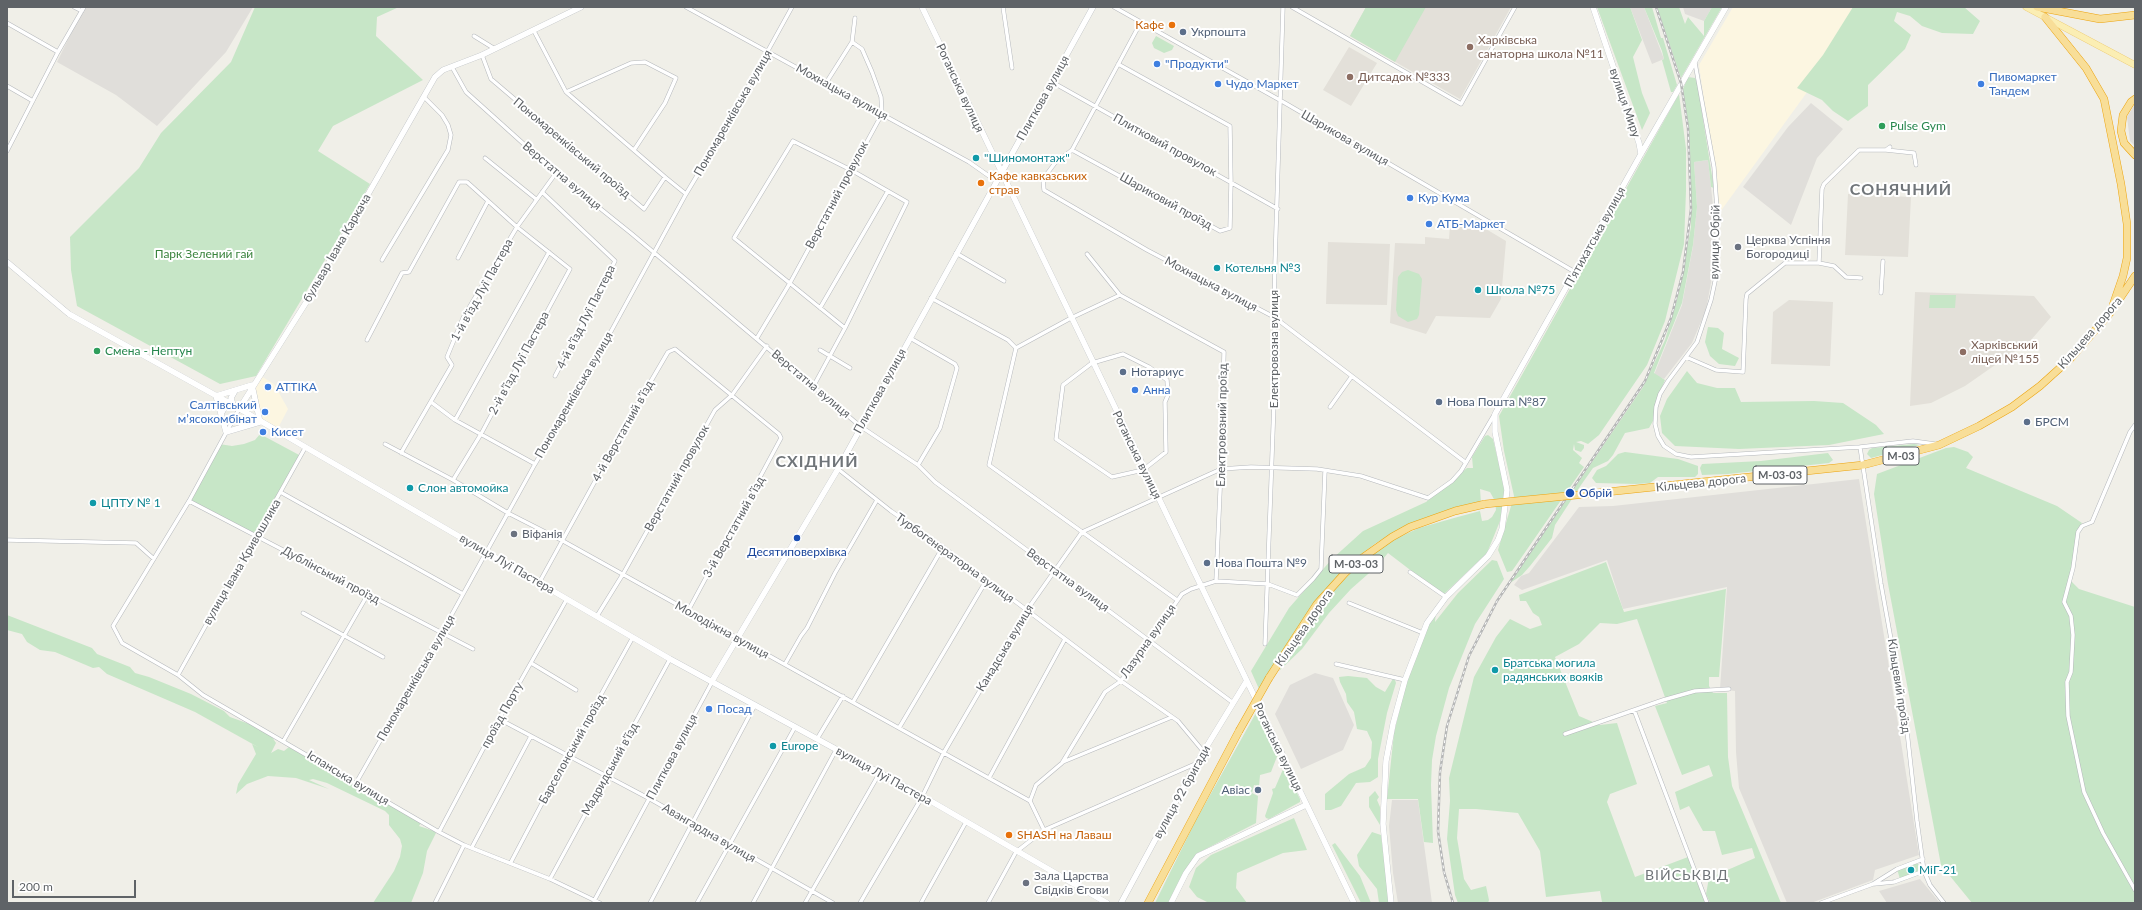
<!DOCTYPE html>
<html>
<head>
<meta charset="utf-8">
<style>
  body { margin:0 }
  #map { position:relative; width:2142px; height:910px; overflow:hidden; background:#f0efe8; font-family:Lato,sans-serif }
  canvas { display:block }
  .frame { position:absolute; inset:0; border:8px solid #5f6367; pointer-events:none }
  .scale { position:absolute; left:12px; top:880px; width:124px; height:18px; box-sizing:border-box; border:2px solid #5f6367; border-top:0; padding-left:5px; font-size:12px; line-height:14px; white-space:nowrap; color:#5f6367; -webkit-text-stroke:3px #fff; paint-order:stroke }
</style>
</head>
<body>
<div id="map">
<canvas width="2142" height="910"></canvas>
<div class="frame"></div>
<div class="scale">200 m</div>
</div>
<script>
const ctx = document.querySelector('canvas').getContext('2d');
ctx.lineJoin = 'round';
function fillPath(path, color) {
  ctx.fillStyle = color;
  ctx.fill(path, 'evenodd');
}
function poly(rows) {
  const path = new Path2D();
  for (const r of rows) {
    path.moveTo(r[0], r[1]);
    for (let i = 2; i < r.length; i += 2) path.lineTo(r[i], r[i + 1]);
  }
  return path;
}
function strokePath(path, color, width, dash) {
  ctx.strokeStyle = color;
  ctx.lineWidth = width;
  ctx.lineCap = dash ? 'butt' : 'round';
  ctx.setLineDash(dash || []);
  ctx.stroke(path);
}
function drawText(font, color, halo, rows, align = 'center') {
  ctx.font = font + ' Lato,sans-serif';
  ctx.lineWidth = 4;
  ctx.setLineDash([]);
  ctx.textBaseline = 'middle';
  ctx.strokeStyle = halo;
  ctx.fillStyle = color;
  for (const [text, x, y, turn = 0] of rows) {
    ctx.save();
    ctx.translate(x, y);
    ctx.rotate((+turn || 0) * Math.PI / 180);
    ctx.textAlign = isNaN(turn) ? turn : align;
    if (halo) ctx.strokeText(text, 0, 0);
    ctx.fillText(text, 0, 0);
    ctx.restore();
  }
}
const commercial = poly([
  [1733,7,1859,7,1813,84,1720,212,1699,65],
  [261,376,274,384,288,409,277,430,261,421,255,386]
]);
const industrial = poly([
  [84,7,253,7,226,52,157,126,116,95,57,62],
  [1630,7,1644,7,1664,59,1652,64],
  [1683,7,1712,7,1704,21,1685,14],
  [1811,103,1843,129,1817,158,1791,225,1743,187,1788,127],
  [2135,104,2135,146,2130,141,2127,117],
  [1708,160,1713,205,1714,266,1706,310,1692,343,1664,379,1654,375,1682,305,1693,246,1697,207,1694,162],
  [1859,479,1919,855,1875,870,1873,880,1811,903,1787,903,1739,788,1736,752,1735,691,1720,689,1727,587,1623,609,1607,560,1522,590,1514,585,1521,576,1529,573,1579,507,1613,506],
  [1315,673,1333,678,1354,725,1343,750,1301,769,1275,714,1290,685],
  [1392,800,1418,800,1432,903,1398,903,1393,873,1389,826],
  [1920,879,1940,903,1887,903,1879,891]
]);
const education = poly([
  [1366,7,1511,7,1460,99,1350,36],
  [1349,47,1377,63,1351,106,1323,90],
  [1848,194,1911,197,1908,257,1845,255],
  [1450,225,1481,226,1506,241,1501,299,1490,318,1436,316,1426,334,1390,323,1395,243,1425,244,1425,237,1449,239],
  [1328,242,1390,244,1387,305,1326,304],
  [1915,292,2034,296,2051,317,2031,340,1965,386,1931,403,1910,406],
  [1789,300,1833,302,1830,366,1771,364,1773,312]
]);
const green = poly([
  [255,7,399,7,377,17,376,36,423,80,333,126,318,151,370,184,256,376,220,384,77,306,71,270,70,237,139,168,161,133,231,62],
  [1366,7,1426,7,1395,62,1350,36],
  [1597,7,1630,7,1642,40,1633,57,1642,93,1650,113,1642,130],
  [1644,7,1652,7,1661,38,1663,38,1677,85,1673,92,1671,92,1662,60,1664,59,1662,51],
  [1657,7,1679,7,1685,24,1688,17,1704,36,1704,21,1712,7,1722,7,1681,78],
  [1853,7,1964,7,1980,21,1973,34,1942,33,1922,26,1910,16,1897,12,1894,21,1911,35,1905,49,1868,85,1868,106,1848,121,1833,111,1822,100,1797,88,1823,55],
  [1156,36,1174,46,1172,50,1164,53,1154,48,1152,43],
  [1688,77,1695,78,1697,82,1714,188,1711,187,1708,160,1694,162,1697,207,1693,245,1682,303,1654,373,1665,380,1657,399,1653,421,1649,428,1625,433,1613,455,1608,461,1593,468,1581,485,1555,525,1552,538,1530,566,1522,575,1510,583,1643,387,1665,340,1678,296,1691,227,1690,143,1683,89],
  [1679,94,1686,149,1686,191,1684,244,1665,321,1647,365,1599,435,1588,444,1581,441,1576,442,1584,445,1584,448,1581,452,1575,450,1574,444,1573,450,1582,458,1579,463,1584,467,1519,561,1512,571,1507,572,1498,550,1514,496,1504,451,1499,416],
  [1408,270,1419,274,1422,279,1419,315,1417,319,1408,322,1398,316,1396,310,1398,277,1402,272],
  [1930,295,1956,295,1955,308,1929,308],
  [1708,327,1718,328,1724,333,1722,349,1739,358,1735,366,1719,364,1710,356,1705,342],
  [1687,371,1697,383,1717,388,1735,388,1741,402,1814,401,1843,403,1876,425,1884,434,1829,445,1739,449,1675,446,1662,433,1660,416,1667,399],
  [260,434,301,456,256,536,189,501,219,444,232,446,244,444,255,440],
  [1488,435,1493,439,1505,491,1500,521,1487,553,1443,595,1388,553,1376,567,1351,589,1329,613,1302,649,1279,671,1302,633,1325,600,1355,568,1373,554,1395,539,1419,528,1454,518,1480,511,1482,521,1488,520,1492,517,1496,510,1495,501,1490,492,1480,489,1481,503,1401,529,1376,543,1359,556,1341,573,1259,689,1251,671,1289,608,1332,559,1363,531,1426,502,1467,468,1473,468,1472,457,1485,436],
  [1914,444,1920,445,1871,458,1867,454,1869,450,1872,448],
  [1954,447,1968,452,1973,457,1966,468,2057,506,2082,523,2077,531,2070,580,2079,589,2135,607,2135,903,1972,903,1941,865,1888,584,1874,494,1877,474,1946,448],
  [1625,452,1678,459,1698,466,1698,474,1695,477,1658,477,1650,483,1636,484,1596,483,1592,478,1597,470,1606,466,1618,454],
  [1828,453,1833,460,1829,463,1728,474,1702,475,1700,468,1702,464,1761,461],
  [1492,560,1497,561,1504,579,1475,624,1449,688,1436,736,1432,760,1431,785,1433,843,1424,842,1418,799,1387,799,1394,733,1408,675,1428,624,1436,611,1435,622,1458,593],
  [1606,562,1624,612,1726,589,1719,677,1709,677,1709,686,1713,693,1727,693,1728,757,1732,786,1781,903,1710,903,1706,894,1709,878,1755,858,1752,848,1722,855,1715,831,1703,831,1689,806,1680,810,1675,792,1713,776,1709,765,1682,775,1655,706,1667,703,1637,619,1617,624,1600,623,1579,644,1555,657,1579,716,1600,725,1617,723,1637,784,1610,794,1607,802,1635,877,1688,857,1705,903,1599,903,1602,902,1600,891,1546,897,1540,851,1518,813,1476,809,1459,809,1457,838,1464,879,1471,890,1486,886,1489,900,1488,903,1458,903,1455,895,1447,839,1450,801,1449,778,1474,677,1496,637,1510,619,1530,629,1542,625,1539,617,1533,613,1526,601,1520,601,1519,595],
  [7,615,92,648,97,654,130,667,135,673,149,677,191,694,224,711,230,717,255,726,272,737,276,743,271,753,278,749,284,751,289,747,421,823,419,826,434,831,436,833,427,851,423,873,411,903,373,903,394,871,400,857,402,846,400,839,389,825,389,815,385,811,327,783,313,779,309,780,329,789,296,778,268,776,247,784,236,794,238,784,256,754,252,744,258,747,195,712,107,674,99,667,93,668,55,652,40,650,27,642,22,634,7,630],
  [1348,676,1367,678,1376,687,1385,692,1394,677,1396,683,1387,713,1378,759,1378,777,1370,782,1356,783,1341,806,1331,810,1325,810,1325,794,1349,774,1365,767,1371,758,1372,742,1367,731,1357,729,1354,712,1347,702,1346,694,1340,682,1339,677],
  [1257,711,1278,754,1271,772,1260,775,1259,786,1254,785,1252,793,1258,796,1256,823,1196,854,1169,903,1155,903,1195,822],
  [1284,767,1300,799,1300,802,1269,819,1266,818,1265,816,1273,793,1272,789,1275,788],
  [1375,791,1379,797,1377,800,1380,807,1380,825,1369,807,1369,797],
  [1294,818,1307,850,1283,853,1237,873,1236,888,1247,903,1209,903,1197,897,1189,887,1196,868,1211,855],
  [1372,832,1381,835,1389,903,1379,903,1377,889,1359,866,1357,855],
  [1335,843,1360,876,1371,903,1361,903,1332,845],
  [1914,862,1922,866,1917,873,1900,879,1897,869]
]);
const street = poly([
  [74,7,82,11],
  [686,7,969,162,996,181],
  [1003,7,1012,68],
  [1114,7,1285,103,1575,272],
  [1292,7,1461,104,1515,7],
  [7,23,58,52],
  [534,31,566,92,665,177,686,194],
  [474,36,495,49],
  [482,55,491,79,644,209,665,177],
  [1695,63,1714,167,1717,209,1717,272,1711,300,1697,342,1668,381,1660,394,1656,407,1655,424,1658,436,1664,446,1676,454,1691,457,1860,447,1913,441,1935,444],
  [1118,64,1230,126,1231,182,1230,228,1220,231,1072,150,1141,22],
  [452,67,466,92,556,173,632,234,860,426,918,465,935,482,1232,702],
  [1052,82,1278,209],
  [826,83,852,42],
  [7,86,33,101],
  [566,92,631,63,645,62,676,78,665,103,634,150],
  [793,141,851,170,907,202,845,328,734,238,793,141],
  [1072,150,1055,163,1043,179,1044,190,1147,250,1274,317,1465,462],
  [1886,150,1914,153,1916,165],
  [7,151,58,52,84,7],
  [485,158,536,199],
  [542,192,615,261,555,376],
  [956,253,1004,281],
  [1087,254,1120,295],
  [458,258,488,201],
  [382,260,448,150,451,135,448,125,442,115,424,97],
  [1819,263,1834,266,1846,277,1861,278],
  [1881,293,1883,261],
  [931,298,1008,340,1016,348],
  [820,308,888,191],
  [757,338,790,283,882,114,881,97,872,72,862,49,852,42,855,18],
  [910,338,955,364,957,368,940,428,918,465],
  [367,340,402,273,409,272,459,182,467,182,517,227,570,269,481,434,453,480],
  [820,350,850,368],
  [1123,354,1149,367,1167,380,1168,395,1165,402,1166,452,1143,470,1112,477,1056,439,1063,385,1092,363,1123,354],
  [1686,357,1716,370,1743,372,1746,299,1747,294,1785,263,1819,263,1822,189,1824,184,1859,150,1886,150,1890,147],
  [813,387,845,328],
  [431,402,455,420,535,464],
  [1330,407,1352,376],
  [239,409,189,501,113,626,122,643,178,675,203,695,439,832,464,845,550,879,600,903],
  [455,420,549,252],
  [2135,425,2130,432,2092,522,2082,526,2078,532,2073,568,2064,602,2071,616,2073,635,2071,672,2067,682,2068,716,2084,792,2103,833,2135,890],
  [385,444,453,480,508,513,563,541,1030,801,1044,830],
  [1860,447,1881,584,1906,722,1917,821,1924,871,1930,885,1944,903],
  [401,453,452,365,447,357,463,318,517,227,556,173],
  [838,469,891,511,943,547,1121,681,1178,721,1203,751],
  [282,493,463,594],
  [189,501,473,649],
  [7,540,136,543,154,559],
  [1410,572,1446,597],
  [539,583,637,405,668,352,675,349,779,434,781,438,688,611],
  [1177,600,989,465,1016,348,1071,318,1120,295,1224,352,1221,469,1216,581],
  [1349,603,1423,633],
  [303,613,383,657],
  [597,616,623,574,715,410,732,395,767,346],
  [1265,644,1276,349,1274,317,1275,263,1283,7],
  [531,663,576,690],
  [785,664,801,636,807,628,835,573,877,500],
  [1336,664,1405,680],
  [178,675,305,448],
  [853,702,943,547],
  [1634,710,1707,903],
  [499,719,650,799,833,903],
  [899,728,986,581],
  [1565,734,1663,700,1695,691,1729,689],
  [817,739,843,696],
  [284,740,368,594],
  [1063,762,1172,717],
  [989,778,1065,639],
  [356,783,441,634,535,464,585,379,686,194,722,134,792,7],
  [1030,801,1036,785,1062,763,1105,692,1121,681,1182,594,1191,589,1216,581,1268,584,1297,595,1313,579,1321,569,1325,471],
  [439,832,499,719,567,599],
  [472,847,531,736],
  [511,862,568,754,633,637],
  [550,879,670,659],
  [1874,884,1894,882,1924,871],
  [594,901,712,682],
  [435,903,464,845],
  [650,903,755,705],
  [697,903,795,727],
  [753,903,836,750],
  [805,903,879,774],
  [860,903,921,799,943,754,1027,610,1082,532,1221,469,1251,467,1317,469,1361,476,1428,498,1452,481,1461,471,1494,415],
  [921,903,966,822],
  [988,903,1016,852,1044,830,1195,764],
  [1821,903,1873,884,1897,869,1923,859]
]);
const secondary = poly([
  [922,7,1354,903],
  [1593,7,1639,143,1641,154],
  [7,262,69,314,233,405,670,659,922,796,1107,903],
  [252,385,216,396,226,432,260,422],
  [252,385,260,422],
  [239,409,307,301,435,77,443,70,482,55,581,7],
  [221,414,225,407,233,405,231,398,235,391],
  [712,681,838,469,1093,7],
  [1121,903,1196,764,1246,682],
  [1171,903,1186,873,1198,856,1306,805],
  [1391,903,1383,824,1386,761,1393,724,1405,680,1427,623,1446,597,1488,556,1498,540,1502,529,1507,490,1495,432,1495,414,1641,154,1726,7]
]);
const primary = poly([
  [2026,7,2135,65]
]);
const highway = poly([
  [2037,7,2100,19,2135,15],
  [2045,17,2086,68,2104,99,2121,184,2127,224,2127,258,2123,276,2113,305],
  [2135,99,2131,102,2123,115,2121,131,2124,143,2135,155],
  [1597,493,1863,465,1939,445,1979,426,2012,407,2040,386,2071,358,2110,313,2135,276],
  [1269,678,1317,604,1345,573,1358,561,1392,537,1410,527,1455,511,1485,504],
  [1148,903,1239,731]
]);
const rail = poly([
  [1453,903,1444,872,1438,831,1440,772,1447,726,1469,656,1497,601,1645,381,1671,318,1683,272,1691,209,1688,128,1681,83,1656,7]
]);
const highwayBridge = poly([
  [1485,504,1597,493],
  [1239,731,1269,678]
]);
const markers = [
  [1172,25,4,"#e8710a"],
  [1183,32,4,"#5c6f8a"],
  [1470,47,4,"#8d6e63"],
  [1157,64,4,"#3f7fe0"],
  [1350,77,4,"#8d6e63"],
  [1218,84,4,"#3f7fe0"],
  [1981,84,4,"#3f7fe0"],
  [1882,126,4,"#2e9e5b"],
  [976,158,4,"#0f9aa8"],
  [981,183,4,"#e8710a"],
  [1410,198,4,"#3f7fe0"],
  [1429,224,4,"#3f7fe0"],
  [1738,247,4,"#6b7280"],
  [1217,268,4,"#0f9aa8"],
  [1478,290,4,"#0f9aa8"],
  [97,351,4,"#2e9e5b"],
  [1963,352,4,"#8d6e63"],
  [1123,372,4,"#5c6f8a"],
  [268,387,4,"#3f7fe0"],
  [1135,390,4,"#3f7fe0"],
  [1439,402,4,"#5c6f8a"],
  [265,412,4,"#3f7fe0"],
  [2027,422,4,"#5c6f8a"],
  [263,432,4,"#3f7fe0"],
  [410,488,4,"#0f9aa8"],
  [1570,493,5,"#1a4fb4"],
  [93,503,4,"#0f9aa8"],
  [514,534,4,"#6b7280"],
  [797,538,4,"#1a4fb4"],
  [1207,563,4,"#5c6f8a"],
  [1495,670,4,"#0f9aa8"],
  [709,709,4,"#3f7fe0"],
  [773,746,4,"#0f9aa8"],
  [1258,790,4,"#5c6f8a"],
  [1009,835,4,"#e8710a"],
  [1911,870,4,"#0f9aa8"],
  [1026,883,4,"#6b7280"]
];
const shields = [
  [1901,456,36],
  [1780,475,54],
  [1356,564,54]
];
const shieldNames = [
  ["М-03",1901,456],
  ["М-03-03",1780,475],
  ["М-03-03",1356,564]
];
const foodNames = [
  ["Кафе",1164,25,"right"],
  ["Кафе кавказських",989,176],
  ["страв",989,190],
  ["SHASH на Лаваш",1017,835]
];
const serviceNames = [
  ["Укрпошта",1191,32],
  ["Нотариус",1131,372],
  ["Нова Пошта №87",1447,402],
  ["БРСМ",2035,422],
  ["Нова Пошта №9",1215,563],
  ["Авіас",1250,790,"right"]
];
const educationNames = [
  ["Харківська",1478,40],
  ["санаторна школа №11",1478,54],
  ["Дитсадок №333",1358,77],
  ["Харківський",1971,345],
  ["ліцей №155",1971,359]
];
const shopNames = [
  ["\"Продукти\"",1165,64],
  ["Пивомаркет",1989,77],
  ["Тандем",1989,91],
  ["Чудо Маркет",1226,84],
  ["Кур Кума",1418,198],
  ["АТБ-Маркет",1437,224],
  ["АТТІКА",276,387],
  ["Анна",1143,390],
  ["Салтівський",257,405,"right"],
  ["мʼясокомбінат",257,419,"right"],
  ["Кисет",271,432],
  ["Посад",717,709]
];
const streetNames = [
  ["Роганська вулиця",960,88,65],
  ["Мохнацька вулиця",842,92,29],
  ["Плиткова вулиця",1043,98,-61],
  ["вулиця Миру",1625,103,71],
  ["Пономаренківська вулиця",733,113,-60],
  ["Шарикова вулиця",1345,138,30],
  ["Плитковий провулок",1165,145,29],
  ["Пономаренківський проїзд",572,148,40],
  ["Верстатна вулиця",562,176,40],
  ["Верстатний провулок",837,195,-62],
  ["Шариковий проїзд",1166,201,29],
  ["П’ятихатська вулиця",1595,237,-61],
  ["вулиця Обрій",1715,242,-89],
  ["бульвар Івана Каркача",337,248,-60],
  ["Мохнацька вулиця",1211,284,28],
  ["1-й в’їзд Луї Пастера",482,290,-61],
  ["4-й в’їзд Луї Пастера",586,317,-63],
  ["Кільцева дорога",2090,333,-49],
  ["Електровозна вулиця",1274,349,-90],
  ["2-й в’їзд Луї Пастера",519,363,-62],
  ["Верстатна вулиця",811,384,40],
  ["Плиткова вулиця",880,391,-61],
  ["Пономаренківська вулиця",574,395,-60],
  ["Електровозний проїзд",1222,425,-89],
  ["4-й Верстатний в’їзд",623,431,-61],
  ["Роганська вулиця",1137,455,64],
  ["Верстатний провулок",677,478,-61],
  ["Кільцева дорога",1701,483,-6],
  ["3-й Верстатний в’їзд",734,527,-61],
  ["Турбогенераторна вулиця",955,558,36],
  ["вулиця Івана Кривошлика",242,562,-60],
  ["вулиця Луї Пастера",507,564,30],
  ["Дублінський проїзд",331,575,28],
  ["Верстатна вулиця",1068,580,36],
  ["Кільцева дорога",1304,628,-55],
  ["Молодіжна вулиця",722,630,29],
  ["Лазурна вулиця",1148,641,-55],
  ["Канадська вулиця",1005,648,-59],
  ["Пономаренківська вулиця",416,678,-60],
  ["Кільцевий проїзд",1899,686,81],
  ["проїзд Порту",502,715,-61],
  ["Роганська вулиця",1278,747,64],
  ["Барселонський проїзд",572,749,-61],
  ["Плиткова вулиця",672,757,-62],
  ["Мадридський в'їзд",610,769,-61],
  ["вулиця Луї Пастера",884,776,29],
  ["Іспанська вулиця",348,778,31],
  ["вулиця 92 бригади",1182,792,-61],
  ["Авангардна вулиця",709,833,30]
];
const leisureNames = [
  ["Pulse Gym",1890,126],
  ["Смена - Нептун",105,351]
];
const cultureNames = [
  ["\"Шиномонтаж\"",984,158],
  ["Котельня №3",1225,268],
  ["Школа №75",1486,290],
  ["Слон автомойка",418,488],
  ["ЦПТУ № 1",101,503],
  ["Братська могила",1503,663],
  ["радянських вояків",1503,677],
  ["Europe",781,746],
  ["МіГ-21",1919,870]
];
const worshipNames = [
  ["Церква Успіння",1746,240],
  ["Богородиці",1746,254],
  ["Віфанія",522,534],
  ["Зала Царства",1034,876],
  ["Свідків Єгови",1034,890]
];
const parkNames = [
  ["Парк Зелений гай",204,254]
];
const transitNames = [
  ["Обрій",1579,493],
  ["Десятиповерхівка",797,552,"center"]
];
const quarterNames = [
  ["ВІЙСЬКВІД",1687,875]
];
const districtNames = [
  ["СОНЯЧНИЙ",1901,190],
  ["СХІДНИЙ",817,462]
];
fillPath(commercial, '#fcf6e1');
fillPath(industrial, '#e0deda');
fillPath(education, '#e3e0d9');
fillPath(green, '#c7e6c7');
strokePath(street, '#b5b8bc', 4.5);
strokePath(secondary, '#b6babe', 6);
strokePath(primary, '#eac467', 7);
strokePath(highway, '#eca30d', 8);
strokePath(street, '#fff', 3.5);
strokePath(secondary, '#fff', 5.5);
strokePath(primary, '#fbeeb3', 6);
strokePath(highway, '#f8de98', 7);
strokePath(rail, '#b6b7b7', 2.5);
strokePath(rail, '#fff', 1, [3]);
strokePath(highwayBridge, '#eca30d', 8, []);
strokePath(highwayBridge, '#f8de98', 7);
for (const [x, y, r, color] of markers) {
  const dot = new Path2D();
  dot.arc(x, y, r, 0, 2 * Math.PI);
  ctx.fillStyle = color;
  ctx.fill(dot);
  strokePath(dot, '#fff', 1.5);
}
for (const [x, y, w] of shields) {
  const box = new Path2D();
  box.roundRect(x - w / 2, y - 9, w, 18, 3);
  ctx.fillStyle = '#fff';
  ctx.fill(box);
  strokePath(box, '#5f6367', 1);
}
drawText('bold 11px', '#5f6367', null, shieldNames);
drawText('12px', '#c56008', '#fff', foodNames, 'left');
drawText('12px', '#4e5e75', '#fff', serviceNames, 'left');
drawText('12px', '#785e54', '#fff', educationNames, 'left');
drawText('12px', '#366cbe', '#fff', shopNames, 'left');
drawText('12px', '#5f6367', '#fff', streetNames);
drawText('12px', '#27864d', '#fff', leisureNames, 'left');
drawText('12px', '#0d838f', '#fff', cultureNames, 'left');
drawText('12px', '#5b616d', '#fff', worshipNames, 'left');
drawText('12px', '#3a833d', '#fff', parkNames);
drawText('12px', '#164399', '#fff', transitNames, 'left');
ctx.letterSpacing = '1px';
drawText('14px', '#707579', '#fff', quarterNames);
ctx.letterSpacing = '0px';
ctx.letterSpacing = '1px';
drawText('bold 16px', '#707579', '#fff', districtNames);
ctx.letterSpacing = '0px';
</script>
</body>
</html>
